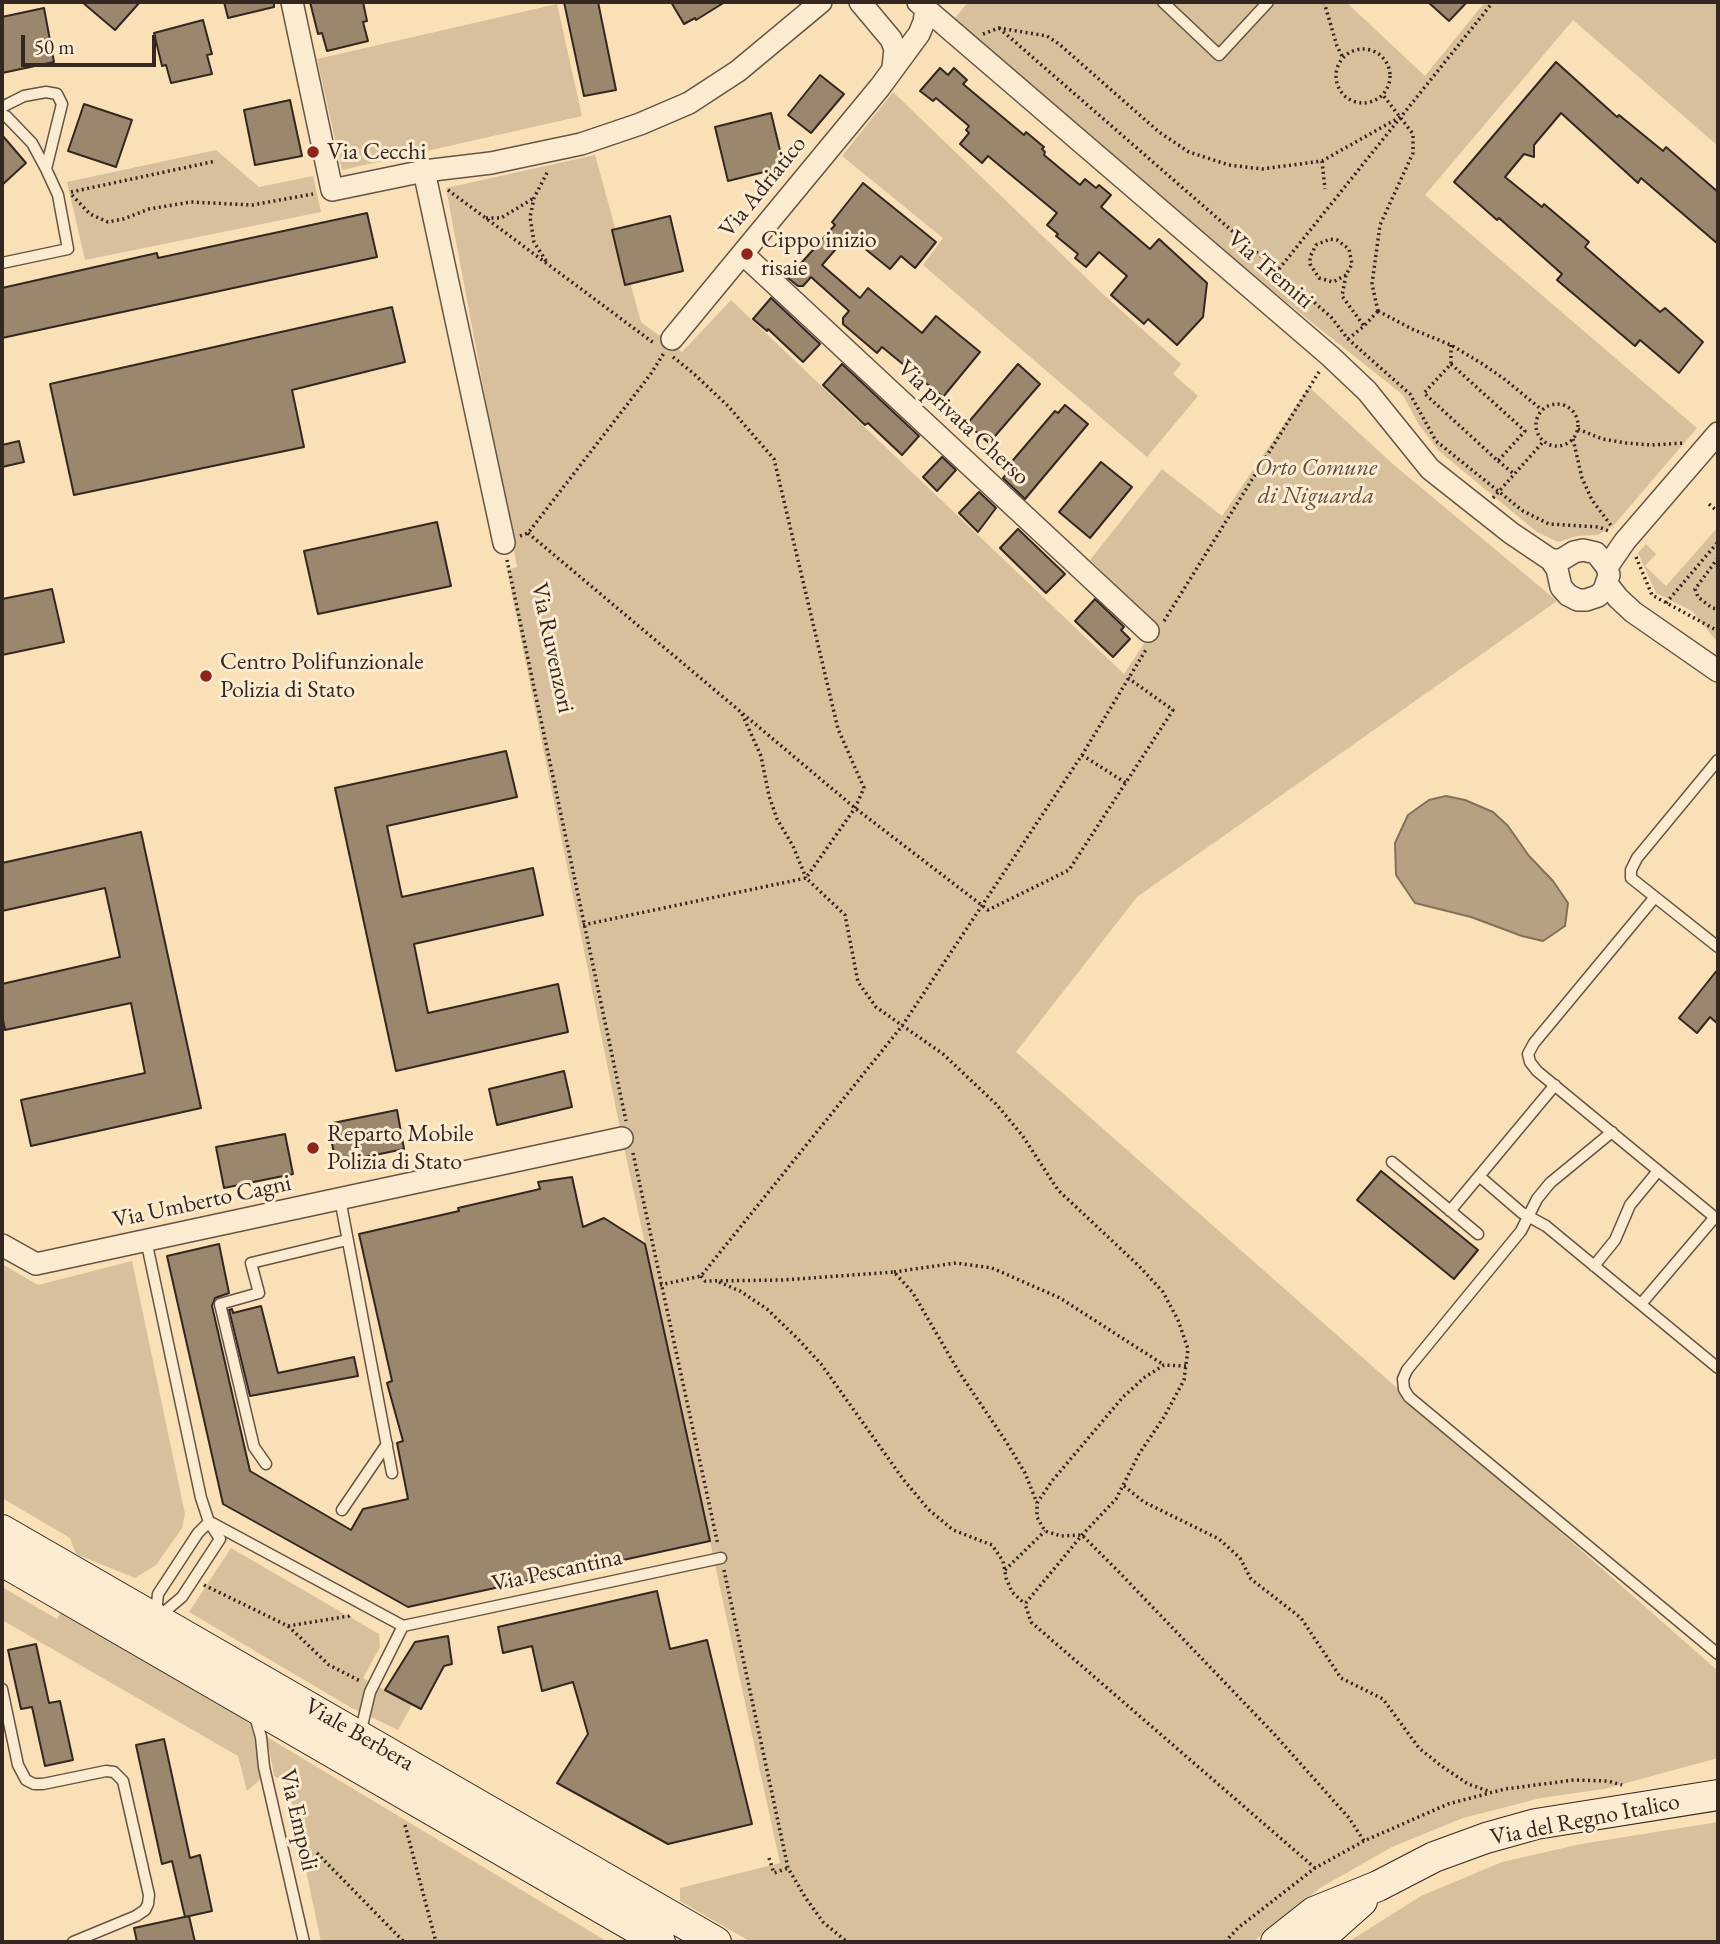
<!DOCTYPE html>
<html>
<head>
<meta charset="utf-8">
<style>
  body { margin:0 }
  #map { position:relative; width:1720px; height:1944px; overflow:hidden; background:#f9e0b6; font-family:"EB Garamond",serif }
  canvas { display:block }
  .frame { position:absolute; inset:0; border:4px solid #342620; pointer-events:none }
  .scale { position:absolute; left:21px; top:35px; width:135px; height:32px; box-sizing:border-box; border:4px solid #342620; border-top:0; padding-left:9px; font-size:21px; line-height:24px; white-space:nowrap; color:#342620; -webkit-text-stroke:5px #fbebd0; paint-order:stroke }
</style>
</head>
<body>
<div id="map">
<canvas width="1720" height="1944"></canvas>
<div class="frame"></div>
<div class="scale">50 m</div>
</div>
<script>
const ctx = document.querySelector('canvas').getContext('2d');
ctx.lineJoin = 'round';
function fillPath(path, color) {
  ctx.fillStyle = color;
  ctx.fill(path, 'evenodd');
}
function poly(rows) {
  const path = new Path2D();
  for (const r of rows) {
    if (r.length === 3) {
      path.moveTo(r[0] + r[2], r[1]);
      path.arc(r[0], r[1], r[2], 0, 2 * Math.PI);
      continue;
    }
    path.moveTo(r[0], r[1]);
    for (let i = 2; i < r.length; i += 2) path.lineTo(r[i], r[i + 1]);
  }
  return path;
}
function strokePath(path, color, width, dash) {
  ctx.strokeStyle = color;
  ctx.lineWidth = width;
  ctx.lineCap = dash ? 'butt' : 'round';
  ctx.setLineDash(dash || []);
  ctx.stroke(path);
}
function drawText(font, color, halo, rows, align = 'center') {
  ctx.font = font + ' "EB Garamond",serif';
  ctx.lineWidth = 6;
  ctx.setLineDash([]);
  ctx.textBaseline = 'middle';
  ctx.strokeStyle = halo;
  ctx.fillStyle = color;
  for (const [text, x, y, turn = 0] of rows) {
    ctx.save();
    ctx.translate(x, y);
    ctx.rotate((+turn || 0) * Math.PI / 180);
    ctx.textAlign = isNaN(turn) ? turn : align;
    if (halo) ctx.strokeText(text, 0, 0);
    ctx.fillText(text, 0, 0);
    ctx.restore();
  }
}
const green = poly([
  [968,2,1346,2,1425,76,1485,2,1718,2,1718,146,1573,20,1425,195,1697,428,1614,525,1598,535,1577,536,1558,542,1537,532,1439,451,1419,425,1403,395,1172,211,951,23],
  [557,4,582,116,342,170,317,59],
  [893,92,1104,295,1181,364,1173,374,1198,396,1147,457,923,265,943,238,842,156],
  [216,150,259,187,313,176,321,212,85,260,67,182],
  [595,155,641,322,682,352,731,300,1124,674,1157,624,1090,560,1162,469,1222,516,1309,387,1394,465,1557,601,1137,897,1016,1052,1718,1671,1718,1758,1604,1789,1541,1798,1463,1818,1392,1847,1320,1888,1253,1942,751,1942,680,1901,680,1888,780,1863,622,1138,507,570,517,567,446,188],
  [1718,527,1718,643,1692,611,1656,593,1638,553,1646,544,1656,554,1645,566,1666,586],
  [132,1261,185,1514,182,1528,156,1565,135,1578,76,1554,70,1538,2,1498,2,1264,38,1285],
  [231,1548,379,1634,380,1647,363,1678,412,1705,398,1730,350,1707,189,1612],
  [2,1587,57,1619,65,1605,241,1716,250,1724,255,1736,263,1777,247,1791,238,1756,2,1620],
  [267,1737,608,1942,321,1942,288,1784,274,1776],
  [1718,1822,1718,1942,1348,1942,1421,1896,1502,1862,1581,1844]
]);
const water = poly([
  [1446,796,1465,800,1493,812,1508,826,1529,856,1553,881,1568,903,1565,926,1543,941,1522,936,1471,917,1415,903,1396,875,1395,843,1408,815,1429,800,1446,796]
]);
const building = poly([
  [82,2,140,2,115,30,82,2],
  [224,2,274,2,274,7,228,18,224,2],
  [310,2,363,2,367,21,363,22,368,41,327,51,322,33,318,34,310,2],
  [564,2,598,2,616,90,584,96,564,2],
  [671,2,725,2,696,20,695,18,684,24,671,2],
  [1428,2,1467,2,1449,21,1428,2],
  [44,8,54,62,2,73,2,17,44,8],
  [203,20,212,54,207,55,212,74,171,83,166,65,162,66,154,33,203,20],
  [1556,62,1617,117,1619,115,1663,151,1666,147,1718,192,1718,244,1641,178,1638,183,1561,113,1534,145,1534,157,1524,154,1505,177,1542,207,1544,204,1589,242,1585,247,1660,312,1665,308,1703,342,1679,373,1640,340,1635,346,1557,280,1562,274,1499,218,1497,220,1454,182,1556,62],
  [940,68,948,75,954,68,967,80,963,84,1024,135,1026,132,1044,147,1042,149,1045,152,1044,155,1080,185,1085,179,1096,188,1099,185,1111,195,1101,207,1150,249,1159,239,1207,283,1203,317,1177,345,1148,319,1144,324,1111,295,1127,276,1099,252,1086,267,1075,258,1078,254,1056,236,1058,234,1047,225,1057,213,988,156,982,163,960,144,969,133,966,130,969,126,936,98,933,101,920,91,940,68],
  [820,75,844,94,811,133,788,115,820,75],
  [290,100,302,156,255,165,244,110,290,100],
  [84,104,132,120,116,167,68,151,84,104],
  [771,113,784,167,728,181,715,127,771,113],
  [2,135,26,163,2,185,2,135],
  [863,183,936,242,915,268,901,256,890,269,848,235,822,265,860,298,868,288,922,333,936,316,980,352,943,397,882,347,877,353,843,324,843,318,849,311,811,277,803,286,798,286,788,278,835,225,832,222,863,183],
  [367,213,377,257,2,338,2,288,157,253,158,258,367,213],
  [670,216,683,271,625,285,612,230,670,216],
  [771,298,820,344,803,362,768,329,767,331,753,319,771,298],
  [392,307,405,362,292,390,304,447,74,495,50,384,392,307],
  [842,364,919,436,902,455,868,423,865,425,823,385,842,364],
  [1018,364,1040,384,989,443,967,424,1018,364],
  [1065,405,1088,424,1025,499,1003,478,1011,468,1008,466,1055,411,1058,413,1065,405],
  [19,441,24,462,2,467,2,445,19,441],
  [942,457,956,470,937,491,923,477,942,457],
  [1101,462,1132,487,1090,538,1059,512,1101,462],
  [979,492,996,508,978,532,959,513,979,492],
  [437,522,451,586,318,614,304,551,437,522],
  [1018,529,1065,574,1046,593,1000,548,1018,529],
  [52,589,64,642,2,655,2,599,52,589],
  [1095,599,1124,627,1121,630,1130,639,1113,657,1075,621,1095,599],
  [506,751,517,797,387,826,402,897,533,868,543,915,414,944,428,1013,558,984,568,1032,396,1071,335,788,506,751],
  [141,832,201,1108,31,1146,21,1100,145,1073,131,1003,5,1030,2,1015,2,984,120,957,105,888,2,911,2,863,141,832],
  [1718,969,1718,1024,1710,1017,1697,1033,1679,1018,1718,969],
  [564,1071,572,1107,497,1125,489,1089,564,1071],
  [397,1110,404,1149,336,1163,328,1124,397,1110],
  [285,1134,293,1174,224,1188,216,1147,285,1134],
  [1381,1171,1478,1250,1454,1279,1357,1200,1381,1171],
  [572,1177,583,1227,604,1218,645,1244,710,1541,408,1607,223,1504,167,1256,219,1244,229,1293,215,1298,212,1306,250,1471,351,1530,363,1509,408,1499,397,1443,403,1441,387,1383,392,1381,359,1234,459,1211,458,1208,540,1189,538,1182,572,1177],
  [261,1306,278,1373,354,1357,358,1376,250,1396,229,1310,232,1309,233,1313,261,1306],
  [657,1591,670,1649,707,1640,752,1824,668,1844,557,1783,588,1734,573,1682,542,1691,532,1646,503,1653,498,1627,657,1591],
  [448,1636,452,1664,444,1666,421,1709,385,1690,415,1642,448,1636],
  [36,1644,49,1703,60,1701,73,1760,45,1766,32,1707,21,1709,8,1650,36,1644],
  [164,1739,190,1858,200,1855,212,1911,185,1917,172,1861,162,1864,136,1745,164,1739],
  [189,1916,195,1942,137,1942,134,1928,189,1916]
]);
const path = poly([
  [1324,2,1337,46,1343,58],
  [999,28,1331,317,1348,339,1410,394,1436,441,1523,511,1549,524,1599,527,1611,532],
  [983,34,999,28,1047,36,1059,44,1159,132,1189,152,1229,165,1262,169,1322,161,1402,116],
  [1363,76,27],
  [1322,161,1325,189],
  [448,190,655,344],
  [71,192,216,161],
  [72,195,90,214,108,222,123,219,149,209,191,202,252,205,313,194],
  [486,218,501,218,534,198],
  [546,261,534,242,530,217,534,198,548,171],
  [1279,269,1493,2],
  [1346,275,1333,282,1319,278,1310,264,1310,257,1316,245,1330,239,1337,240,1349,249,1352,264,1346,275,1342,296,1364,326],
  [1378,311,1372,284,1380,225,1413,153,1413,134,1383,95],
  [1378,311,1412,329,1451,345,1481,363,1503,378,1542,410],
  [1348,339,1364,326,1378,311],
  [1451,345,1451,364],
  [673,357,693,373,728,406,774,459,838,729,864,788,855,808,806,878],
  [1451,364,1525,431,1498,461,1424,393,1451,364],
  [1557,425,21],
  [1578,429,1602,439,1626,443,1651,445,1685,443],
  [1573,439,1582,478,1592,500,1613,528],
  [1498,461,1514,474],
  [1493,498,1543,442],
  [1709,504,1718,512],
  [528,533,855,808,988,910,1069,870,1173,710,1128,678],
  [520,536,528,533,650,375,664,353],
  [1636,557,1652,595,1718,631],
  [1718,558,1695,589,1698,597,1712,608,1718,609],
  [507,560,626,1121],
  [1666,603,1718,542],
  [1164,621,1319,372],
  [742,714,761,756,769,796,777,819,793,846,806,878],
  [1082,755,1126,783],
  [583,925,806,878,845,915,858,982,876,1007,943,1054,996,1104,1022,1135,1058,1190,1139,1266,1163,1292,1178,1320,1188,1349,1184,1380,1164,1417,1139,1454,1116,1499,1082,1535,1025,1604,1031,1622,1315,1868],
  [633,1153,718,1545],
  [894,1272,956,1263,992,1268,1060,1298,1164,1365],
  [701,1276,705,1281,783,1280,894,1272,913,1293,959,1372,1007,1443,1025,1473,1037,1503],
  [719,1282,740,1291,767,1309,797,1338,821,1364,903,1479,928,1509,953,1530,992,1545,1003,1561,1006,1578,1012,1592,1025,1604],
  [660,1285,701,1276,902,1026,1082,755,1147,648],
  [1186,1366,1164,1365,1145,1377,1123,1397,1052,1481,1037,1503,1037,1517,1045,1531,1061,1536,1082,1535,1119,1572,1275,1735,1349,1818,1364,1841],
  [1124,1486,1144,1502,1219,1539,1240,1558,1251,1579,1301,1618,1341,1678,1383,1699,1419,1748,1440,1765,1468,1784,1491,1792],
  [724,1570,788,1868,805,1897,823,1922,847,1942],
  [1005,1570,1045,1531],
  [204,1585,288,1626,329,1665,360,1681],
  [288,1626,349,1616,351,1614],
  [405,1825,436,1942],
  [317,1853,404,1942],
  [769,1858,774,1873,788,1868],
  [1225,1942,1238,1928,1315,1868,1364,1841,1448,1804,1505,1789,1574,1780,1608,1781,1622,1785]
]);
const lane = poly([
  [1163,2,1219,55,1268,2],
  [2,107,24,96,46,92,57,94,62,104,46,169],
  [2,115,6,116,32,143,46,169,58,195,68,249,2,263],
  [1718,760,1637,858,1631,870,1631,878,1718,947],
  [1655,897,1534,1043,1528,1054,1530,1062,1537,1071,1718,1220],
  [1612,1132,1550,1183,1537,1199,1521,1231,1407,1370,1403,1379,1404,1389,1409,1397,1718,1654],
  [1392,1162,1478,1234],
  [1479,1176,1522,1213,1546,1226,1718,1368],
  [340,1199,392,1473],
  [1450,1211,1555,1085],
  [146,1240,201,1498,209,1522,220,1539,182,1597,157,1618],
  [1594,1266,1615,1240,1630,1205,1658,1171],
  [1641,1304,1715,1217],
  [266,1464,254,1447,220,1304,259,1293,251,1263,347,1240],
  [342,1510,387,1444],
  [212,1523,403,1626],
  [156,1614,158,1594,198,1533,209,1522],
  [403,1626,721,1558],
  [2,1689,18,1765,26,1780,34,1784,43,1784,106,1771,114,1772,123,1781,149,1895,148,1904,145,1910,136,1916,73,1942],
  [254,1713,261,1737,264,1767,304,1942],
  [360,1734,370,1692,403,1626]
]);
const street = poly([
  [292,2,332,190,424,171,491,163,581,144,640,124,689,103,738,71,821,2],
  [860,2,891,39,895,49,893,67],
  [918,2,1330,356,1367,391,1430,469,1511,533,1551,560,1557,569,1561,587,1568,595,1578,600,1586,600,1598,596,1604,590,1609,575,1607,567,1596,553,1583,550,1574,552,1561,560,1551,560],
  [424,171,504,543],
  [743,254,1148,631],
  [672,339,880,87,919,34,924,22,926,9],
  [1607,567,1625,541,1718,433],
  [1607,584,1618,598,1633,612,1718,671],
  [2,1245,36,1264,622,1138]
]);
const secondary = poly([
  [2,1530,716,1942],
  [2,1561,660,1942],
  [1276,1942,1314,1912,1378,1886,1434,1857,1486,1838,1536,1824,1718,1795],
  [1316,1942,1362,1901]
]);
const markers = [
  [313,152,7,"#8f2418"],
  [747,254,7,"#8f2418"],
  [206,676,7,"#8f2418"],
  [313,1148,7,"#8f2418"]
];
const poiNames = [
  ["Via Cecchi",327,152],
  ["Cippo inizio",761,240],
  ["risaie",761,268],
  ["Centro Polifunzionale",220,662],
  ["Polizia di Stato",220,690],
  ["Reparto Mobile",327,1134],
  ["Polizia di Stato",327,1162]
];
const streetNames = [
  ["Via Adriatico",763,187,-51],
  ["Via Tremiti",1270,270,41],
  ["Via privata Cherso",963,423,43],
  ["Via Ruvenzori",552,648,78],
  ["Via Umberto Cagni",202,1202,-12],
  ["Via Pescantina",557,1571,-12],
  ["Viale Berbera",359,1735,30],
  ["Via Empoli",298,1820,77],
  ["Via del Regno Italico",1585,1820,-11]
];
const parkNames = [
  ["Orto Comune",1316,468],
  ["di Niguarda",1316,496]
];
fillPath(green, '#d8c09c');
fillPath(water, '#b6a183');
strokePath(water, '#82705b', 2);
fillPath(building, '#9a876e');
strokePath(building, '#342620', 2);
strokePath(lane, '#655446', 13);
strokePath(street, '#655446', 24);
strokePath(secondary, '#342620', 32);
strokePath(path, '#342620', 3.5, [2, 3.5]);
strokePath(lane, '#fbebd0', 10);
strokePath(street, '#fbebd0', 21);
strokePath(secondary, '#fbebd0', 30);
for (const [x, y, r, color] of markers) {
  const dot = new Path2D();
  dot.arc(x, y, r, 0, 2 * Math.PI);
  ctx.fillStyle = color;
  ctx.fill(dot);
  strokePath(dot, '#fbebd0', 2.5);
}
drawText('24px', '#342620', '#fbebd0', poiNames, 'left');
drawText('24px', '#342620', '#fbebd0', streetNames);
drawText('italic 24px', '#5d4c3f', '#fbebd0', parkNames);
</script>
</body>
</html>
